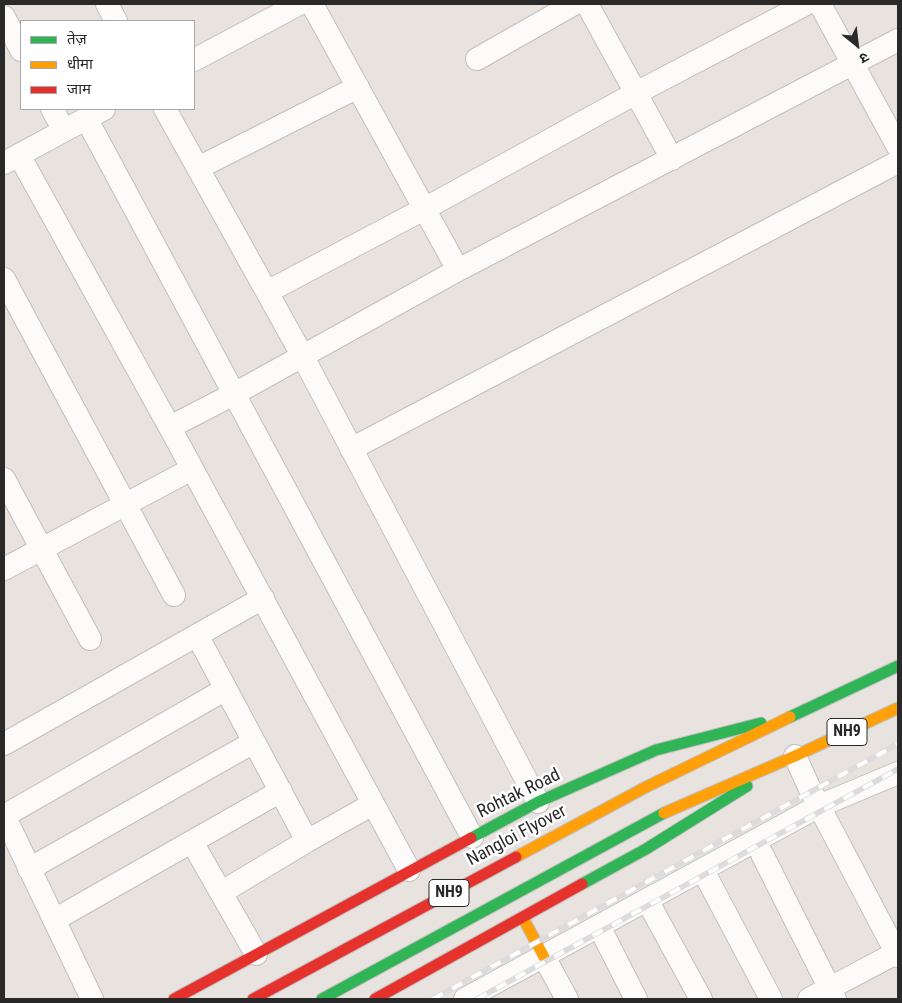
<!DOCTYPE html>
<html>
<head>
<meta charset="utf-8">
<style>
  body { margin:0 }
  #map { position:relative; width:902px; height:1003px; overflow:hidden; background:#e8e3de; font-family:"Roboto Condensed","Noto Sans Devanagari",sans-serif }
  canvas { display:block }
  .frame { position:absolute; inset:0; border:5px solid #292929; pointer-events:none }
  .legend { position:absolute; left:20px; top:20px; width:175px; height:90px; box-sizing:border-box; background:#fff; border:1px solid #a9a9a9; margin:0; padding:6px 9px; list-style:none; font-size:15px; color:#292929 }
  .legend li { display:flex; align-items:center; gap:10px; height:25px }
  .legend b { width:25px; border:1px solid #a9a9a9 }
  .north { position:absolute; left:832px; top:20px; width:50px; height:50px; -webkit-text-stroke:4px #fff; paint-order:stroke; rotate:151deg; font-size:14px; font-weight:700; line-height:20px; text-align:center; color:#292929 }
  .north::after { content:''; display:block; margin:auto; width:18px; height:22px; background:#292929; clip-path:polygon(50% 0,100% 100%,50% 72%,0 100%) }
</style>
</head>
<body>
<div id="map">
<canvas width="902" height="1003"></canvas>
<div class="frame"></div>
<ul class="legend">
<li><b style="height:6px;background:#30b455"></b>तेज़</li>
<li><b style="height:6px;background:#ff9f0a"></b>धीमा</li>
<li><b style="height:6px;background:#e5322d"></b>जाम</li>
</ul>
<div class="north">उ</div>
</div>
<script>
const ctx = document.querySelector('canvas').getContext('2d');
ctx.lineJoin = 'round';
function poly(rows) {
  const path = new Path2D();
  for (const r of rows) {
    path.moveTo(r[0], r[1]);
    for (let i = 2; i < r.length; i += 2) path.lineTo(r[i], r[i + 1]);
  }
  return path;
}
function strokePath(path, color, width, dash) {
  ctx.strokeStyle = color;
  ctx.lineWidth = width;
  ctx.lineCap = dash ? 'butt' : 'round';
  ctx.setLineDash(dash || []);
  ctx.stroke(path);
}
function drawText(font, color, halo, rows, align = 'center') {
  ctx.font = font + ' "Roboto Condensed",sans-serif';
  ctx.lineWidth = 5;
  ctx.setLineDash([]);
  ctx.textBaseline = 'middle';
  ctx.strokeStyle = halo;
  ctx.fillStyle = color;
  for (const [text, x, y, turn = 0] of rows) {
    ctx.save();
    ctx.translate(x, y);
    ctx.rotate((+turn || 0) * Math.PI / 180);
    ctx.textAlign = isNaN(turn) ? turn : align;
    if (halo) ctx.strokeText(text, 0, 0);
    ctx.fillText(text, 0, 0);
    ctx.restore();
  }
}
const street = poly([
  [107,4,116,21],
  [312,4,458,270],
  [587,4,672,159],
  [820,4,898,147],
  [4,17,21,50],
  [477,59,574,4],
  [194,60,299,4],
  [52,109,64,130],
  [165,109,302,355,538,802],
  [86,118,472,837],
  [19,155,174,435,409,870],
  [4,163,104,109],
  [198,168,358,87],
  [4,279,174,595],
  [267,292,424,209,636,93,806,4],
  [170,427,234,394,458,270,898,40],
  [351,449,898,162],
  [4,479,90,639],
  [4,569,192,469],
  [197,635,307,841,222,892],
  [4,744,263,598],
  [795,756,809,787,898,956],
  [4,815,92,999],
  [4,816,226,689],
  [307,841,373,804],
  [192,842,256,954],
  [762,854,835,999],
  [29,869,254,742],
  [707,878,771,999],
  [647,900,701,999],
  [54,920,281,791],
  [605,938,636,999],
  [544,957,567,999],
  [465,999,819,806,898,773],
  [809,999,898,952]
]);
const fast = poly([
  [790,717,898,666],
  [471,838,538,802,656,750,761,723],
  [582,884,646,849,747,786],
  [322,999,664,813]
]);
const slow = poly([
  [664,813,795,756,898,708],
  [516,857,646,787,790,717],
  [523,918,544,957]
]);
const jam = poly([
  [174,999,471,838],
  [253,999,516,857],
  [375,999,582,884]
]);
const rail = poly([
  [433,999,898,744],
  [477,999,898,769]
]);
const shields = [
  [847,732,40],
  [449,893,40]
];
const shieldNames = [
  ["NH9",847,732],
  ["NH9",449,893]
];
const streetNames = [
  ["Rohtak Road",519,794,-26],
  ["Nangloi Flyover",517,836,-28]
];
strokePath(street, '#c1bfc0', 24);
strokePath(fast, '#c1bfc0', 13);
strokePath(slow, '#c1bfc0', 13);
strokePath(jam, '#c1bfc0', 13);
strokePath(street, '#fcfbfa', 22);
strokePath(fast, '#30b455', 11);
strokePath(slow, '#ff9f0a', 11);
strokePath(jam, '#e5322d', 11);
strokePath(rail, '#dcdcde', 5.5);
strokePath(rail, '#fff', 4, [11]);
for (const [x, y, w] of shields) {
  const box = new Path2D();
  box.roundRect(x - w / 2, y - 13.5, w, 27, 4);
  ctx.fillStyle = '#fff';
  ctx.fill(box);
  strokePath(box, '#292929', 1);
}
drawText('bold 16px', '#292929', null, shieldNames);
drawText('18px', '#292929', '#fff', streetNames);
</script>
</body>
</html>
